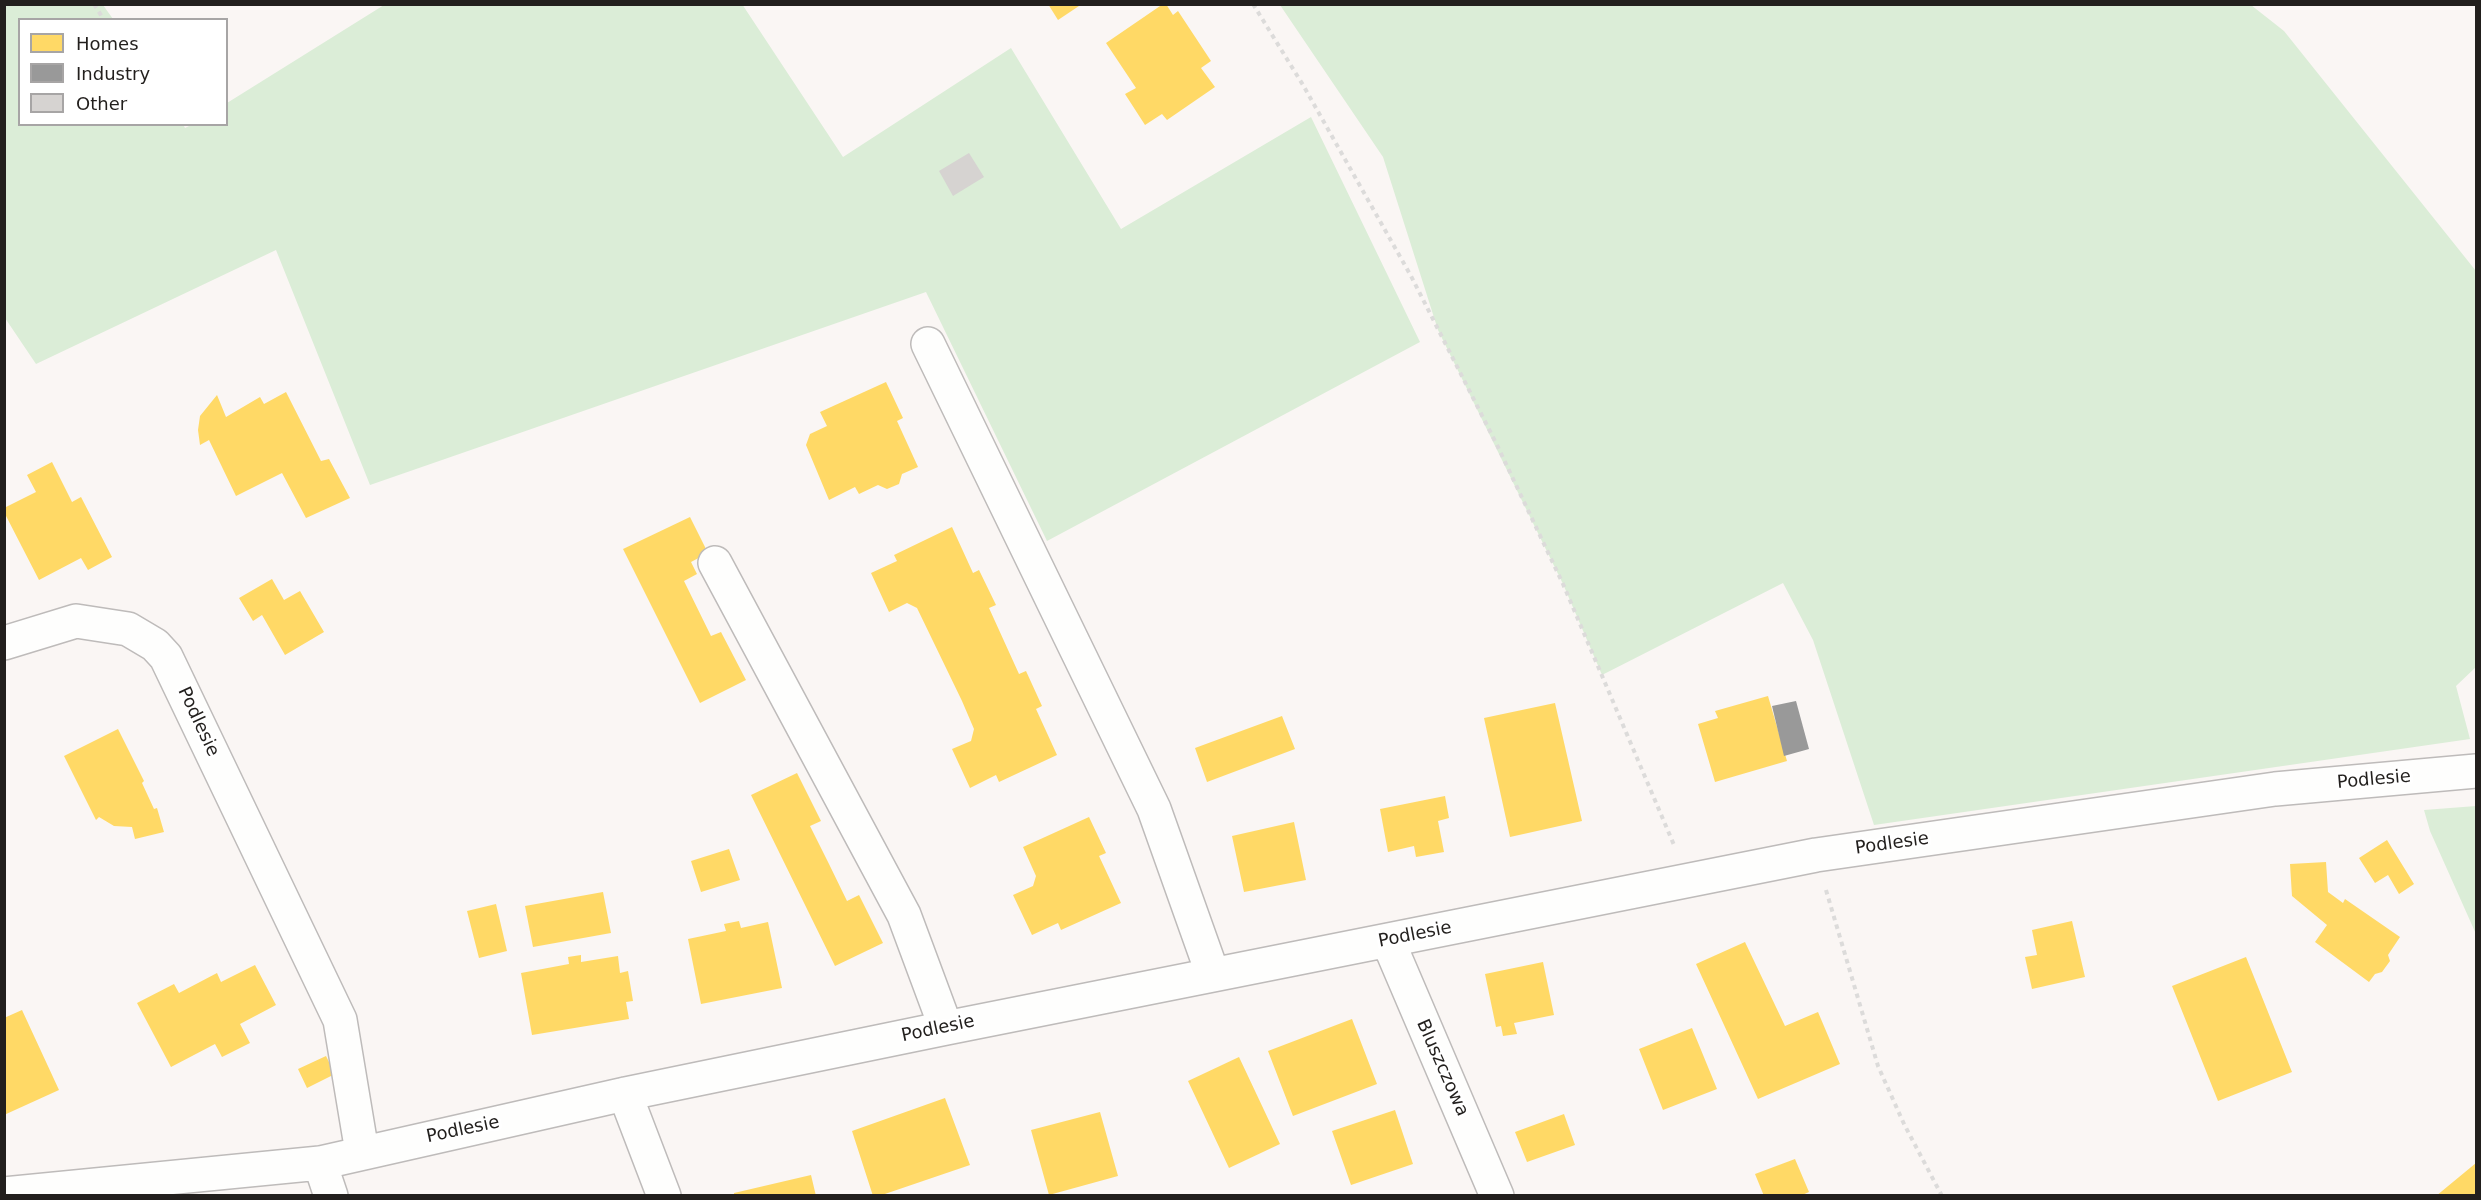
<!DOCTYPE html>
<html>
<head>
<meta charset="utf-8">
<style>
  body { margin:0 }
  #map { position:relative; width:2481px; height:1200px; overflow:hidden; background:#faf6f4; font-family:"DejaVu Sans",sans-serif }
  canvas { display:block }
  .frame { position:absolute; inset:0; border:6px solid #221f1d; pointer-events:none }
  .legend { position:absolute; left:18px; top:18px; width:210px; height:108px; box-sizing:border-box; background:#fff; border:2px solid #a7a5a5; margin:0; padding:8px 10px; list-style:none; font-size:18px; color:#221f1d }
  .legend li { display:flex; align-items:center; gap:12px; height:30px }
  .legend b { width:30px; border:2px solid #a7a5a5 }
</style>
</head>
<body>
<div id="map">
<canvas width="2481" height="1200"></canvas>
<div class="frame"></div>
<ul class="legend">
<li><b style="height:16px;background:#ffd966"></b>Homes</li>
<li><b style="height:16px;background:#999"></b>Industry</li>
<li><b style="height:16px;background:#d6d3d1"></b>Other</li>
</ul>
</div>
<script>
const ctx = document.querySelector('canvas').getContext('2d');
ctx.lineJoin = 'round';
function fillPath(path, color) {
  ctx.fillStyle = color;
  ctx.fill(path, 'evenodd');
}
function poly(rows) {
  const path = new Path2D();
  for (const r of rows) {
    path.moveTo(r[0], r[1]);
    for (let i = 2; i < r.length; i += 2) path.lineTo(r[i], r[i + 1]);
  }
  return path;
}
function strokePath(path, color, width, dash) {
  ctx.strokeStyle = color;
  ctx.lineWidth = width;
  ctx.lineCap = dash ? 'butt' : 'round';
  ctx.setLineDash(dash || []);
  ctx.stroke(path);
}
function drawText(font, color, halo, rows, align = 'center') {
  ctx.font = font + ' "DejaVu Sans",sans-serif';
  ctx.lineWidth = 6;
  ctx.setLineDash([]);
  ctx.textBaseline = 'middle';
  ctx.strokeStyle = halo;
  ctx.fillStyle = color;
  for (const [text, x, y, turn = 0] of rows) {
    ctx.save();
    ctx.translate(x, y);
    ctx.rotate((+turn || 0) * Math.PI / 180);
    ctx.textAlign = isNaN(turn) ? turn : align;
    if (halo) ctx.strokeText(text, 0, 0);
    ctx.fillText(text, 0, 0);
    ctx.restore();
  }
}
const green = poly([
  [742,4,843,157,1011,48,1121,229,1311,117,1420,342,1047,541,926,292,370,485,276,250,36,364,5,318,4,5,103,5,113,19,20,20,20,124,183,124,185,128,191,125,226,124,227,103,384,5],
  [1280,5,2251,5,2284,31,2476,271,2476,667,2456,686,2470,739,1874,825,1813,640,1783,583,1602,675,1563,584,1438,330,1383,157],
  [2476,806,2476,934,2430,831,2424,810]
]);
const homes = poly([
  [1048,4,1082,4,1058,20],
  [1163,4,1166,4,1173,15,1178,11,1211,61,1201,68,1215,87,1167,120,1162,114,1145,125,1125,94,1136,88,1106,43],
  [886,382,903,418,897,421,918,467,902,474,899,484,887,489,878,485,859,494,855,487,829,500,806,445,810,434,827,426,820,412],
  [286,392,321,461,329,459,350,498,306,518,282,473,236,496,209,440,200,445,198,430,200,416,217,395,226,417,260,397,264,404],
  [52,462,72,502,81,497,112,557,88,570,81,558,39,580,4,512,4,508,36,492,27,475],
  [690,517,708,553,691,562,697,574,684,581,711,636,721,632,746,680,700,703,623,549],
  [952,527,973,573,979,570,996,605,989,608,1019,674,1026,671,1042,706,1036,709,1057,755,999,782,996,775,970,788,952,749,971,741,974,729,962,701,917,608,907,603,889,612,871,573,897,561,894,555],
  [272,579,284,600,300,591,324,632,285,655,262,615,253,621,239,598],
  [1768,696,1787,761,1715,782,1698,724,1718,718,1715,711],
  [1555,703,1582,821,1510,837,1484,718],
  [1282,716,1295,749,1207,782,1195,748],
  [118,729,144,781,142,783,154,809,157,808,164,832,135,839,132,827,114,826,99,817,96,820,64,756],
  [797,773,821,821,810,826,829,864,847,901,859,895,883,943,835,966,751,795],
  [1445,796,1449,818,1438,821,1444,852,1416,857,1414,846,1388,852,1380,809],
  [1089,817,1106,853,1099,856,1121,903,1061,930,1058,923,1032,935,1013,895,1033,886,1036,876,1023,847],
  [1294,822,1306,880,1244,892,1232,836],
  [2387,840,2414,884,2399,894,2388,875,2375,883,2359,858],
  [729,849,740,880,701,892,691,861],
  [2326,862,2328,892,2343,903,2345,899,2400,937,2388,955,2390,961,2382,972,2375,974,2369,982,2315,942,2327,925,2292,896,2290,864],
  [603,892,611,933,533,947,525,906],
  [496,904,507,951,479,958,467,911],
  [739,921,741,928,768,922,782,988,701,1004,688,939,726,931,724,924],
  [2072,921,2085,977,2032,989,2025,957,2037,955,2032,930],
  [1745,942,1785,1026,1818,1012,1840,1064,1758,1099,1696,964],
  [581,955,581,962,618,956,620,973,628,971,633,1001,626,1002,629,1019,532,1035,521,973,569,964,568,957],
  [2246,957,2292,1072,2218,1101,2172,986],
  [1543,962,1554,1015,1514,1023,1517,1034,1503,1036,1501,1026,1496,1027,1485,974],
  [255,965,276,1005,240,1024,250,1043,222,1057,215,1044,171,1067,137,1003,174,984,179,993,217,973,221,982],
  [22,1010,59,1090,4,1115,4,1018],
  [1352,1019,1377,1084,1293,1116,1268,1051],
  [1692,1028,1717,1089,1663,1110,1639,1049],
  [326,1056,335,1074,307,1088,298,1069],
  [1239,1057,1280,1144,1229,1168,1188,1081],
  [945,1098,970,1165,879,1196,873,1196,852,1131],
  [1395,1110,1413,1164,1351,1185,1332,1131],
  [1100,1112,1118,1176,1049,1195,1031,1130],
  [1564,1114,1575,1145,1527,1162,1515,1132],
  [1795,1159,1809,1192,1800,1196,1764,1196,1755,1174],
  [2476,1163,2476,1196,2436,1196],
  [811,1175,816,1196,734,1196,734,1193]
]);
const industry = poly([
  [1796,701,1809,749,1784,756,1772,706]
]);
const building = poly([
  [969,153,984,177,953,196,939,171]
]);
const path = poly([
  [94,4,104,20],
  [1253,4,1303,85,1411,276,1497,445,1563,584,1674,845],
  [1826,890,1878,1066,1904,1124,1942,1196]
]);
const minor = poly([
  [928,344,1154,809,1213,975],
  [715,563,904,915,946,1028],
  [4,643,76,621,128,629,155,645,166,657,340,1020,362,1152],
  [1388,941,1497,1196],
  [625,1094,664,1196],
  [320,1163,331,1196],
  [4,1194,320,1163,625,1094,946,1028,1816,855,2275,789,2476,771]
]);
const streetNames = [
  ["Podlesie",198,722,65],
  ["Podlesie",2374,780,-5],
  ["Podlesie",1892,844,-8],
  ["Podlesie",1415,935,-11],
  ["Podlesie",938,1029,-12],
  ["Bluszczowa",1442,1068,66],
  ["Podlesie",463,1130,-12]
];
fillPath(green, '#dbedd7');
fillPath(homes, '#ffd966');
fillPath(industry, '#999');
fillPath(building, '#d6d3d1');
strokePath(minor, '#bebbba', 36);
strokePath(path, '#dcdbda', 4, [4.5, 4.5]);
strokePath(minor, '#fefefd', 33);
drawText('18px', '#221f1d', '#fff', streetNames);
</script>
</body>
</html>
